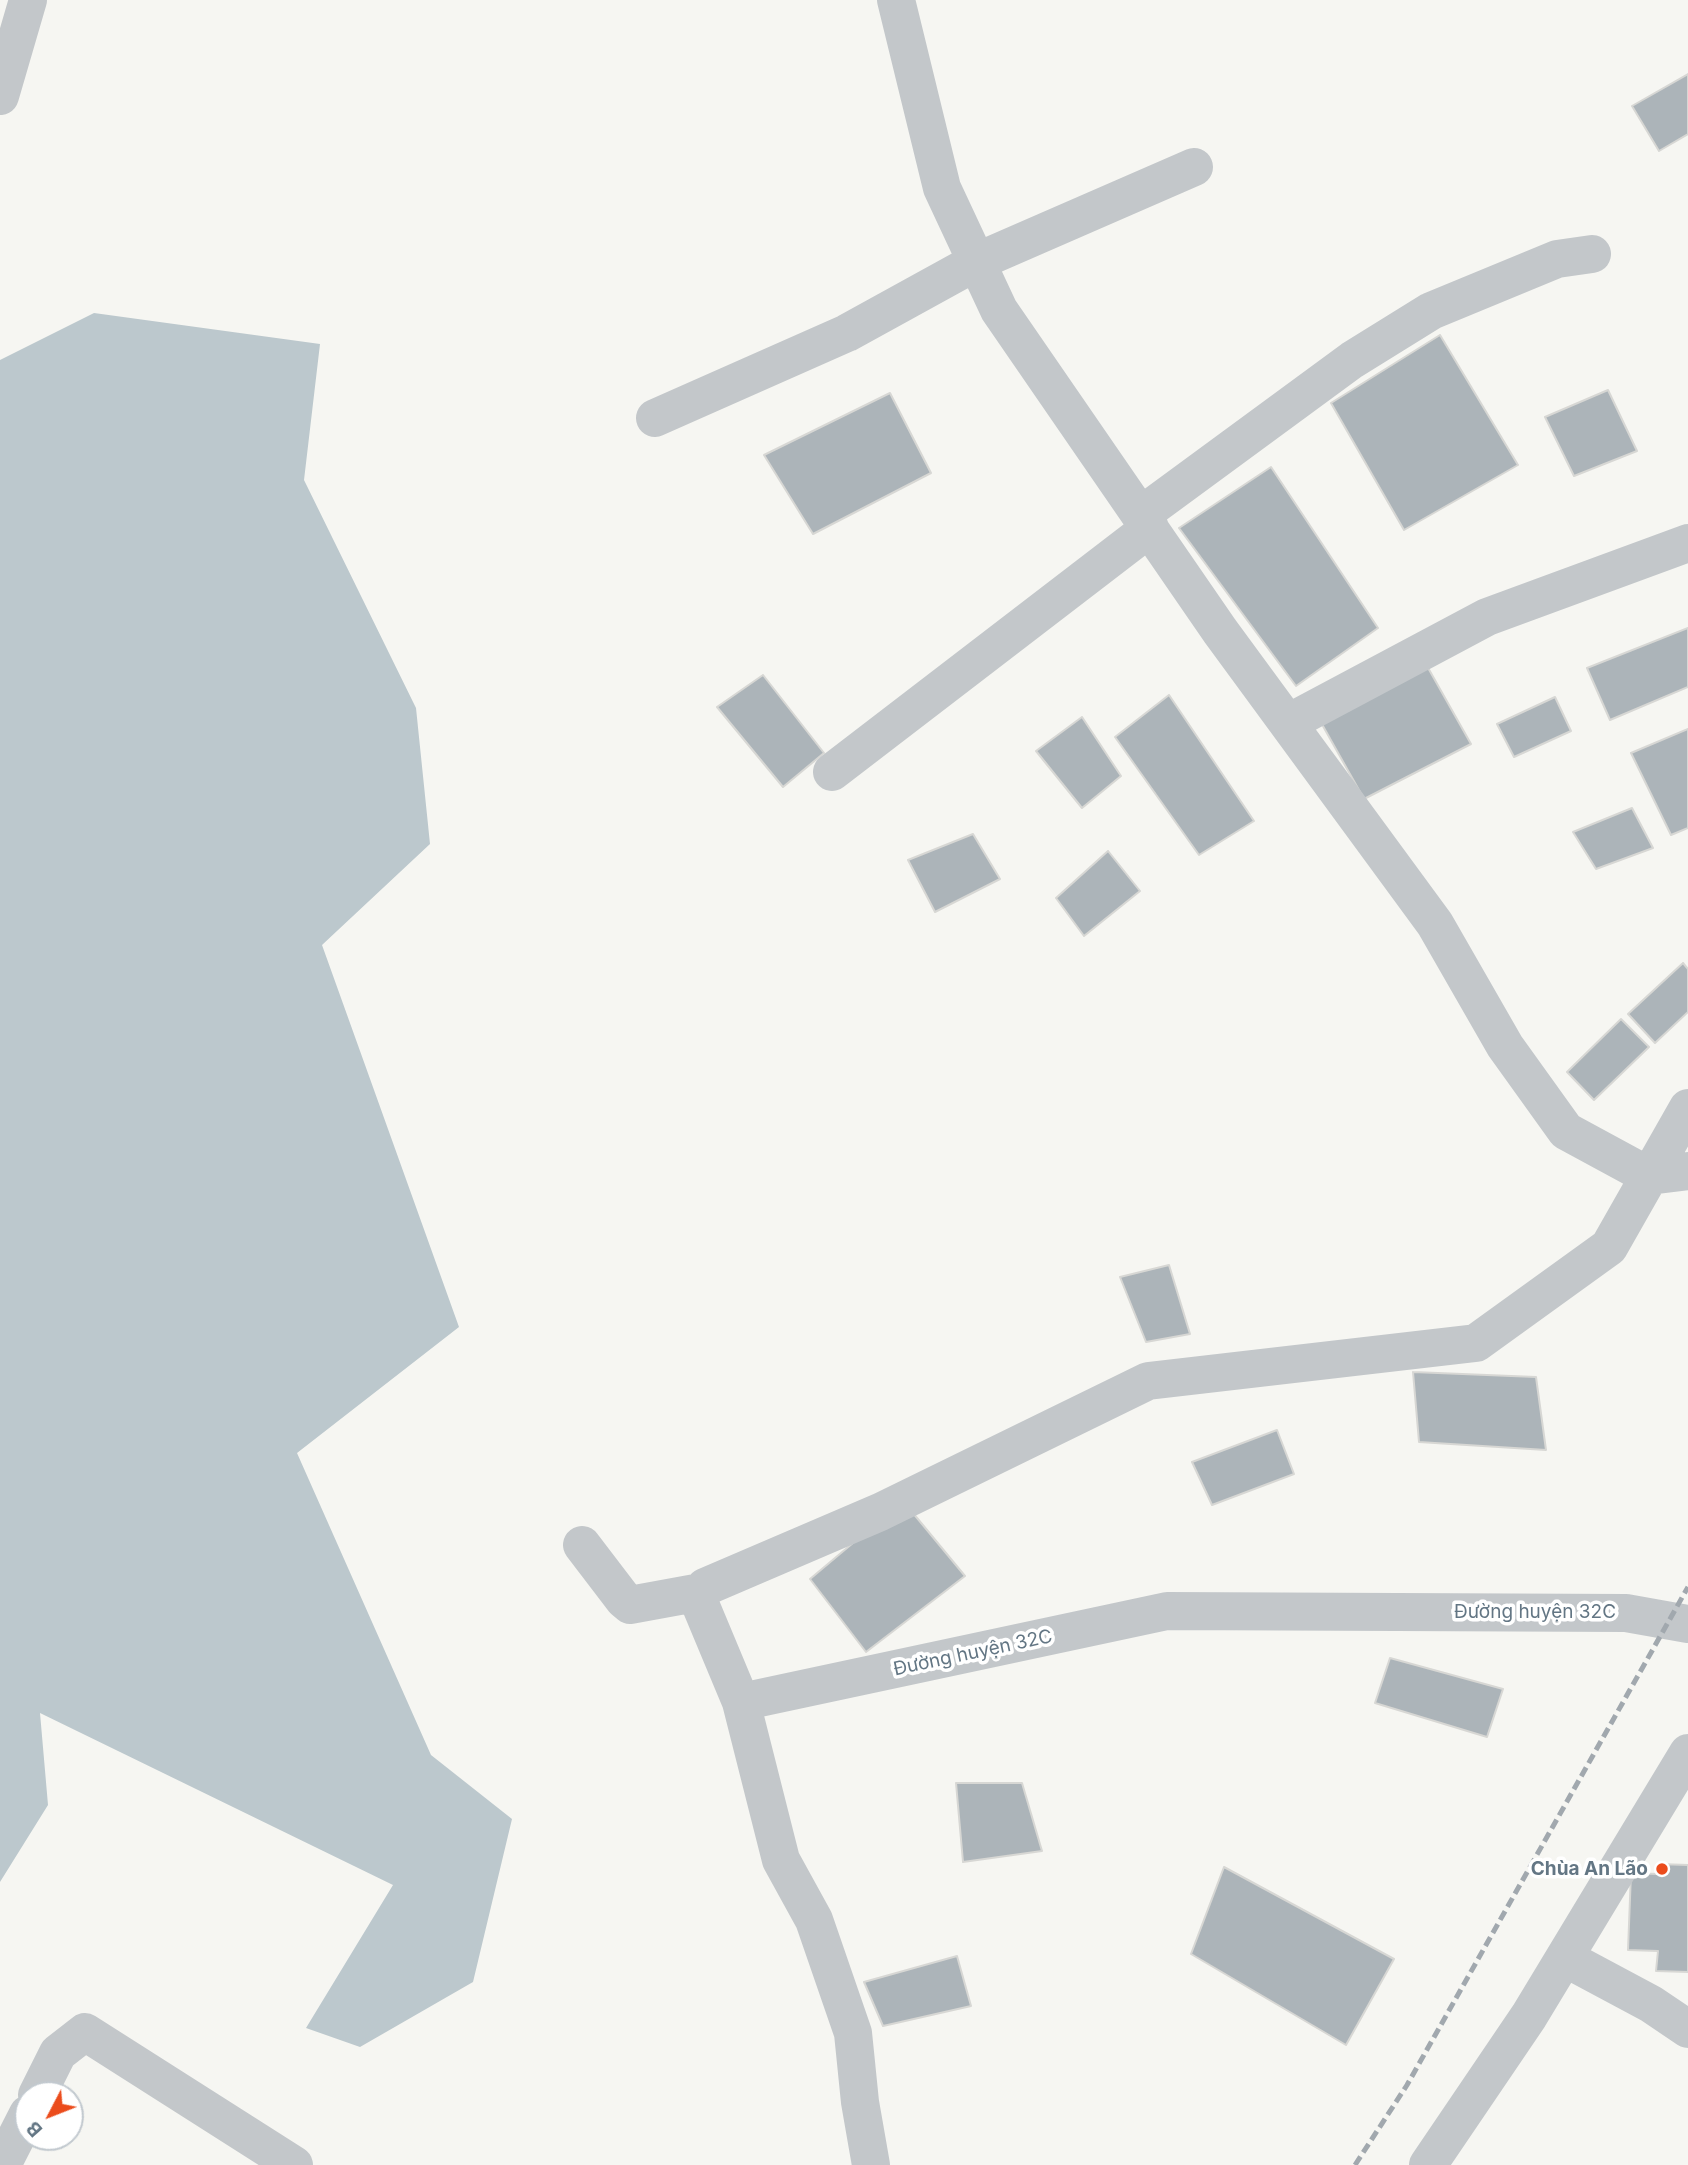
<!DOCTYPE html>
<html>
<head>
<meta charset="utf-8">
<style>
  body { margin:0 }
  #map { position:relative; width:1688px; height:2165px; overflow:hidden; background:#f6f6f2; font-family:Inter,sans-serif }
  canvas { display:block }
  .north { position:absolute; left:14px; top:2081px; width:70px; height:70px; box-sizing:border-box; background:#fff; border:2px solid #c1c8ce; border-radius:50%; rotate:228deg; font-size:19px; font-weight:700; line-height:28px; text-align:center; color:#637684 }
  .north::after { content:''; display:block; margin:auto; width:24px; height:32px; background:#eb4c1c; clip-path:polygon(50% 0,100% 100%,50% 72%,0 100%) }
</style>
</head>
<body>
<div id="map">
<canvas width="1688" height="2165"></canvas>
<div class="north">B</div>
</div>
<script>
const ctx = document.querySelector('canvas').getContext('2d');
ctx.lineJoin = 'round';
function fillPath(path, color) {
  ctx.fillStyle = color;
  ctx.fill(path, 'evenodd');
}
function poly(rows) {
  const path = new Path2D();
  for (const r of rows) {
    path.moveTo(r[0], r[1]);
    for (let i = 2; i < r.length; i += 2) path.lineTo(r[i], r[i + 1]);
  }
  return path;
}
function strokePath(path, color, width, dash) {
  ctx.strokeStyle = color;
  ctx.lineWidth = width;
  ctx.lineCap = dash ? 'butt' : 'round';
  ctx.setLineDash(dash || []);
  ctx.stroke(path);
}
function drawText(font, color, halo, rows, align = 'center') {
  ctx.font = font + ' Inter,sans-serif';
  ctx.lineWidth = 7;
  ctx.setLineDash([]);
  ctx.textBaseline = 'middle';
  ctx.strokeStyle = halo;
  ctx.fillStyle = color;
  for (const [text, x, y, turn = 0] of rows) {
    ctx.save();
    ctx.translate(x, y);
    ctx.rotate((+turn || 0) * Math.PI / 180);
    ctx.textAlign = isNaN(turn) ? turn : align;
    if (halo) ctx.strokeText(text, 0, 0);
    ctx.fillText(text, 0, 0);
    ctx.restore();
  }
}
const water = poly([
  [94,313,320,344,304,480,416,708,430,844,322,945,459,1327,297,1453,431,1755,512,1819,473,1982,360,2047,306,2028,393,1885,40,1713,48,1805,0,1882,0,360]
]);
const building = poly([
  [1688,74,1688,134,1659,151,1632,106,1688,74],
  [1440,335,1518,465,1404,530,1331,403,1440,335],
  [1608,390,1637,451,1574,476,1545,417,1608,390],
  [890,393,931,473,813,534,764,455,890,393],
  [1271,467,1378,628,1296,686,1179,528,1271,467],
  [1688,628,1688,687,1610,720,1587,668,1688,628],
  [1427,666,1471,744,1364,799,1319,719,1427,666],
  [763,675,824,753,783,787,717,707,763,675],
  [1169,695,1254,821,1199,855,1115,737,1169,695],
  [1555,697,1571,731,1514,757,1497,724,1555,697],
  [1082,717,1121,776,1082,808,1036,751,1082,717],
  [1688,729,1688,828,1671,835,1631,753,1688,729],
  [1632,808,1653,848,1596,869,1573,832,1632,808],
  [973,834,1000,879,935,912,908,860,973,834],
  [1108,851,1140,891,1084,936,1056,898,1108,851],
  [1683,963,1688,969,1688,1012,1655,1043,1628,1014,1683,963],
  [1621,1019,1649,1047,1594,1100,1567,1072,1621,1019],
  [1169,1265,1190,1334,1146,1342,1120,1277,1169,1265],
  [1413,1372,1536,1377,1546,1450,1419,1442,1413,1372],
  [1277,1430,1294,1474,1212,1505,1192,1462,1277,1430],
  [903,1501,965,1576,866,1652,810,1579,903,1501],
  [1390,1658,1503,1689,1487,1737,1375,1703,1390,1658],
  [956,1783,1022,1783,1042,1851,963,1862,956,1783],
  [1658,1864,1688,1865,1688,1972,1656,1971,1658,1951,1628,1950,1631,1873,1658,1874,1658,1864],
  [1224,1867,1394,1959,1346,2045,1191,1954,1224,1867],
  [957,1956,971,2006,883,2026,864,1982,957,1956]
]);
const minor = poly([
  [896,0,942,188,999,310,1220,631,1435,924,1505,1046,1566,1131,1649,1176,1688,1171],
  [0,96,28,0],
  [655,418,847,333,976,262,1194,167],
  [1141,515,1352,360,1431,311,1557,259,1592,254],
  [1288,723,1487,617,1688,543],
  [832,772,1150,528],
  [582,1545,624,1600,630,1605,701,1592],
  [741,1702,698,1599,705,1587,880,1512,1148,1381,1476,1343,1609,1247,1688,1108],
  [1565,1958,1651,2004,1688,2029],
  [37,2095,58,2053,85,2032,294,2165],
  [2,2165,28,2114],
  [871,2165,860,2102,853,2033,814,1920,781,1860,741,1702,1167,1611,1626,1613,1688,1624],
  [1428,2165,1529,2016,1688,1753]
]);
const rail = poly([
  [1355,2165,1407,2085,1688,1587]
]);
const markers = [
  [1662,1869,7,"#eb4c1c"]
];
const streetNames = [
  ["Đường huyện 32C",1535,1612],
  ["Đường huyện 32C",973,1653,-12]
];
const poiNames = [
  ["Chùa An Lão",1648,1869]
];
fillPath(water, '#bcc8cd');
fillPath(building, '#acb4b9');
strokePath(building, '#d7d7d4', 2);
strokePath(minor, '#c3c7ca', 38);
strokePath(rail, '#a1a8ae', 5, [10, 5]);
for (const [x, y, r, color] of markers) {
  const dot = new Path2D();
  dot.arc(x, y, r, 0, 2 * Math.PI);
  ctx.fillStyle = color;
  ctx.fill(dot);
  strokePath(dot, '#fff', 2.5);
}
drawText('19px', '#637684', '#fff', streetNames);
drawText('bold 19px', '#637684', '#fff', poiNames, 'right');
</script>
</body>
</html>
